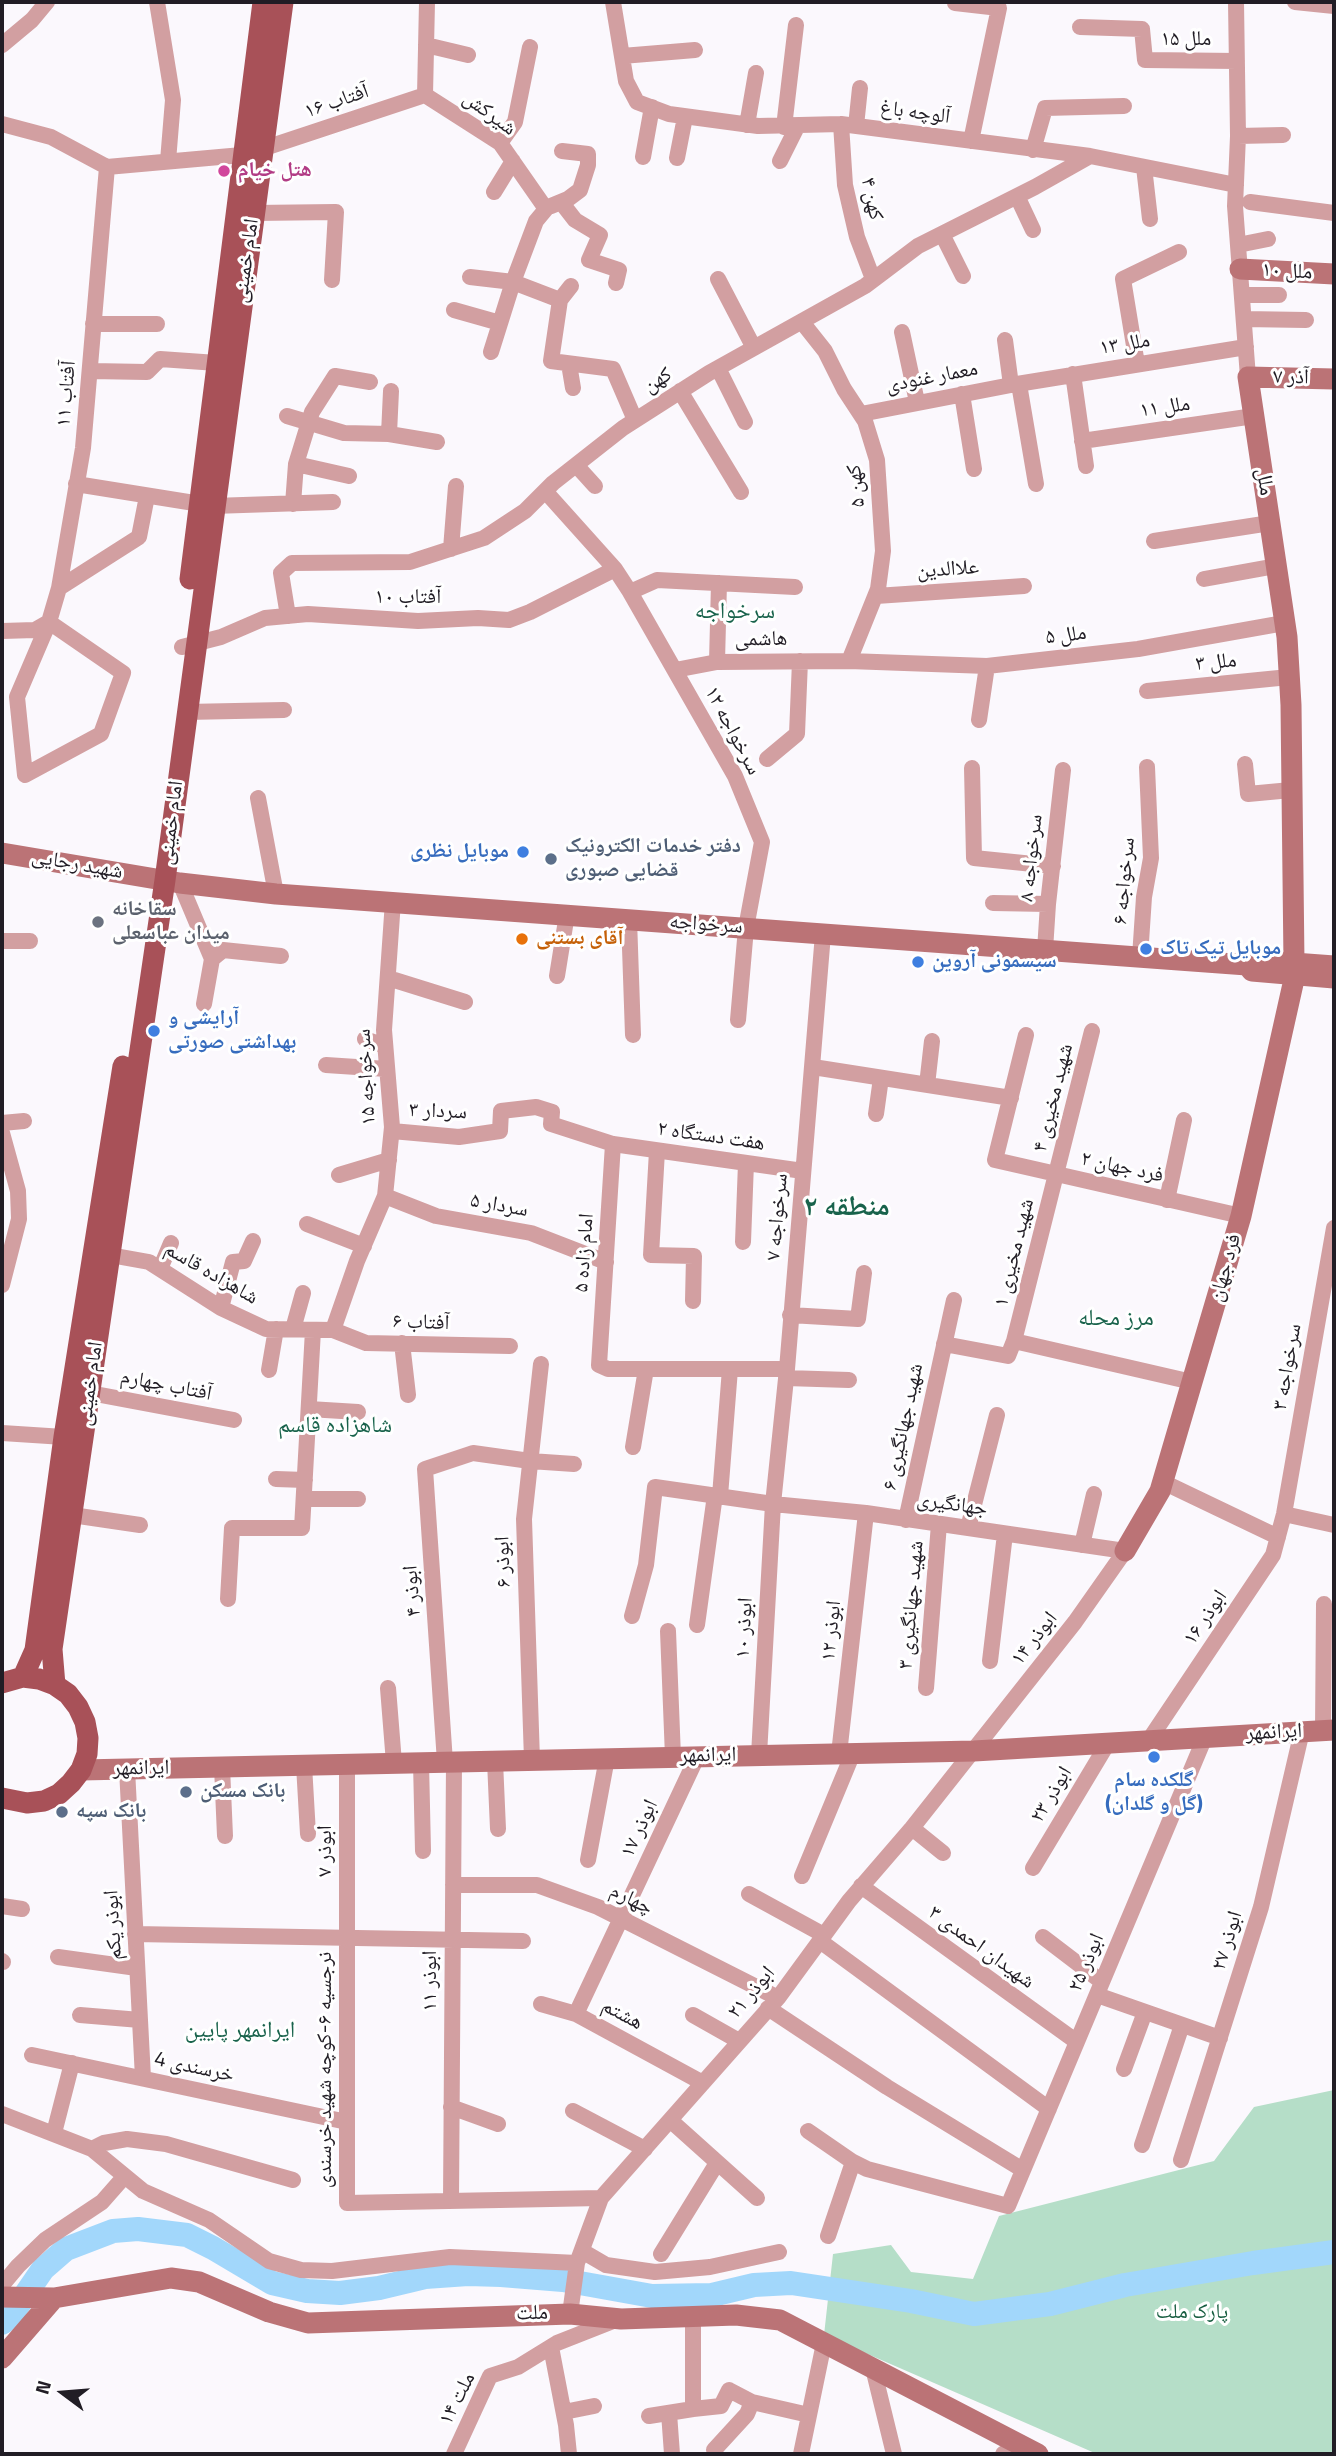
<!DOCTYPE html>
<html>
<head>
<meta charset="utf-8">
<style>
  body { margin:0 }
  #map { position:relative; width:1336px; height:2456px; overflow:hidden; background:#fbf8fd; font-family:"Titillium Web",sans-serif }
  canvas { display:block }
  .frame { position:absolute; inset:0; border:4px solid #211d25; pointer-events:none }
  .north { position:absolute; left:28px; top:2358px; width:70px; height:70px; -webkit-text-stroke:5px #fff; paint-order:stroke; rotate:286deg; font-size:19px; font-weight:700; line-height:28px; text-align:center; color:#211d25 }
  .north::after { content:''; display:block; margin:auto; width:24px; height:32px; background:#211d25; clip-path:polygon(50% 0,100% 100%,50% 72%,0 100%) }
</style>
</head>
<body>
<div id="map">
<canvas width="1336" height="2456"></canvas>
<div class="frame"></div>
<div class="north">N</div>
</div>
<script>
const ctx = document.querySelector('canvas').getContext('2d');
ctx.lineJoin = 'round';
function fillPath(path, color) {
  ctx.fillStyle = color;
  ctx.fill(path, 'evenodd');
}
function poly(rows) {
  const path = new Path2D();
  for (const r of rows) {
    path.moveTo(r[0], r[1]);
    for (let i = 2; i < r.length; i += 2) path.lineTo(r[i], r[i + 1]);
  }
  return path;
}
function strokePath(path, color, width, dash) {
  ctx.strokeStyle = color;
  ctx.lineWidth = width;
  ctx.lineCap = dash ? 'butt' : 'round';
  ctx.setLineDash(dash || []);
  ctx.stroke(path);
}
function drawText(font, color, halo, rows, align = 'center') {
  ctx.font = font + ' "Titillium Web","Noto Naskh Arabic",sans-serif';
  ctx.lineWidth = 6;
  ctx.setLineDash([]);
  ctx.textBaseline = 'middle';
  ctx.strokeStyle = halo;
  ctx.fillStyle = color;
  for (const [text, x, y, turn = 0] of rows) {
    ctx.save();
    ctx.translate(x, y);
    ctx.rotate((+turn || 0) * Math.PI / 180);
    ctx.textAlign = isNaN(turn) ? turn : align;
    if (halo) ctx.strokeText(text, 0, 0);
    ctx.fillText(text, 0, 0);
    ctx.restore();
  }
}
const green = poly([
  [1334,2090,1334,2454,1097,2454,824,2335,833,2254,891,2245,911,2272,973,2279,999,2216,1214,2161,1254,2107]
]);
const river = poly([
  [2,2323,10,2317,43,2269,66,2249,113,2231,138,2229,187,2235,213,2248,272,2283,307,2291,340,2293,379,2288,425,2277,468,2274,501,2275,563,2280,652,2296,712,2295,754,2285,791,2283,911,2301,974,2314,1050,2304,1125,2285,1253,2263,1334,2252]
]);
const street = poly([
  [157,2,173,100,168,161],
  [613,2,626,81,637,102,669,114,758,126,841,124,1090,156,1236,185],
  [1236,2,1238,136,1235,206,1248,377],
  [1295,2,1334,6],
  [955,3,999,8,971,141],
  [1080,27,1142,29,1145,60,1237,61],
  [2,45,32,20,47,2],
  [426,45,468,55],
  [622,56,695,50],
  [425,95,500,143,546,209],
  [425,95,427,2],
  [2,124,51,137,107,167],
  [841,124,845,185,857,237,873,279],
  [747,125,756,73],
  [856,126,860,88],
  [784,127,796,25],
  [1238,136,1283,135],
  [500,143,515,122,530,47],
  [262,149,425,95],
  [1033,150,1045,108,1124,106],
  [643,157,652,107],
  [677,158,685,117],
  [780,161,797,127],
  [107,167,242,155],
  [1144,167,1150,219],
  [494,192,513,161],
  [1017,196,1033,230],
  [561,202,575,220,600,235,589,260,619,270,616,283],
  [1250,202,1334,213],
  [551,206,568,199,580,190,588,165,588,154,562,151],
  [254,213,336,212,332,280],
  [942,234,963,276],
  [1238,245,1268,239],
  [470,277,513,282,560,300],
  [718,279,754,348],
  [571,286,560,300,551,361,613,369,635,420],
  [1242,295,1279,295],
  [454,310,500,323],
  [1244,319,1306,320],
  [802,322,825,351,844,389,865,421,877,460,883,551,878,589,849,661],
  [93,324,157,324],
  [902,332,917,402],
  [1005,340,1011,385],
  [491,352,513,282,536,221,546,209],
  [569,364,573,388],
  [1137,364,1123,279,1179,252],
  [718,368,745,422],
  [91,371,147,372,160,359,217,363],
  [1073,374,1086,466],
  [1019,384,1036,484],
  [680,391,741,492],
  [962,394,974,469],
  [861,414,1011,385,1246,347],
  [287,416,344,433,389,434,437,442],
  [389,434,391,391],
  [1082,441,1254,416],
  [296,464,349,476],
  [576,465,595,486],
  [76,484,213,506,333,502],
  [545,491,615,569,630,592,735,776,762,842,746,928,738,1020],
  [293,504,296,464,312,412,335,376,370,382],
  [1154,541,1270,523],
  [451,549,456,486],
  [1204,579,1276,566],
  [59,588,139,537,147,496],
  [630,592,657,580,795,587],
  [876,596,1024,586],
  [288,616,281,573,292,563,410,562,484,538,525,511,553,483,623,428,709,373,865,286,918,246,1035,187,1090,156],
  [49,622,123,673,101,734,25,775,17,697,49,622,59,588,83,448,107,167],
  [2,631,35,630,49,622],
  [182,647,221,637,265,618,308,614,418,621,478,618,509,620,530,612,615,569],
  [717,662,719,583],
  [675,670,717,662,849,661,987,666,1138,649,1284,623],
  [1147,691,1289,677],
  [186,712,284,710],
  [979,720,987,666],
  [767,759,797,734,800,661],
  [1245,764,1248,794,1291,790],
  [972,768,974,858,1053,866],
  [258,798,276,894],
  [180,883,212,959,204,1004],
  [993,903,1048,904],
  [629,919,633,1035],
  [2,941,30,941],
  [1045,950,1048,904,1063,770],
  [1140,957,1144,897,1151,858,1147,767],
  [212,959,223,950,281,956],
  [557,976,567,914],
  [388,978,465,1002],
  [1026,1035,995,1160,1241,1216],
  [365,1039,385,1046],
  [326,1065,387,1069],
  [813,1067,1011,1098],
  [927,1085,932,1041],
  [876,1114,881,1078],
  [2,1123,24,1121],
  [392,1131,459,1137,500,1131,501,1111,536,1107,552,1112,551,1124,613,1144,803,1171],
  [2,1133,18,1191,19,1219,2,1285],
  [613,1144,599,1365,608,1369,787,1369],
  [657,1151,651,1255,694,1256,693,1301],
  [339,1175,389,1160],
  [385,1196,436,1216,531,1233,606,1262],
  [1167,1200,1184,1120],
  [307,1224,364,1246],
  [743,1242,746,1163],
  [110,1255,149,1262,221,1308,266,1329,333,1330,366,1343,510,1346],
  [160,1269,171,1243],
  [221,1308,233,1262,244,1261,253,1241],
  [790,1315,858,1319,864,1273],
  [293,1329,303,1293],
  [333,1330,357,1261,385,1196,392,1127,384,1030,393,901],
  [1014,1341,1192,1382],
  [402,1343,408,1395],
  [944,1344,1008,1356,1014,1341,1092,1031],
  [269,1370,276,1329],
  [786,1378,849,1380],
  [90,1393,234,1420],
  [309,1409,358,1412],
  [2,1433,64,1437],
  [633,1447,646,1369],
  [276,1479,305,1480],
  [1163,1482,1278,1537],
  [720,1496,730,1369],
  [304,1499,358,1499],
  [1284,1514,1334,1525],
  [72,1515,140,1525],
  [906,1520,954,1300],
  [968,1528,997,1415],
  [1082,1545,1094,1494],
  [228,1599,232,1528,302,1528,313,1330],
  [697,1625,715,1495],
  [668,1631,673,1757],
  [990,1661,1005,1534],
  [388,1688,394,1763],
  [926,1688,939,1524],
  [1323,1730,1324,1604],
  [1149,1740,1273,1555,1284,1514,1334,1228],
  [839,1754,866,1513],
  [759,1755,773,1504,787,1369,823,934],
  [697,1757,576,2014,703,2083],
  [532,1760,524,1519,541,1364],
  [495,1761,498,1829],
  [421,1762,423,1851],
  [445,1762,425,1469,473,1453,530,1461,574,1464],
  [347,1764,347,2203,601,2198],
  [304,1765,308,1834],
  [222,1767,225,1836],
  [127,1769,143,2078],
  [912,1828,943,1853],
  [588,1860,607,1758],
  [1033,1868,1108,1743],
  [802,1876,853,1753],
  [453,1885,537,1885,598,1907,778,1998],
  [861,1886,1077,2042],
  [749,1894,824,1935],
  [2,1906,22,1909],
  [135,1934,523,1941],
  [1043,1937,1102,1982],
  [820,1941,1049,2109],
  [58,1957,137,1968],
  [2,1961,3,1962],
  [1097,1995,1220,2038],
  [541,2004,576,2014],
  [768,2008,887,2087,1023,2170],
  [80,2015,140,2020],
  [693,2015,739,2041],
  [32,2055,347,2122],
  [1124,2069,1145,2012],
  [451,2107,498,2124],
  [573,2111,645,2149],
  [2,2114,92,2149,143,2191,209,2220,269,2261,301,2270,332,2271,450,2257,577,2263],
  [670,2120,757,2198],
  [808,2131,853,2162,867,2169,1008,2206,1205,1737],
  [54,2133,72,2063],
  [1142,2145,1182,2025],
  [92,2149,104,2143,127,2139,166,2144,293,2180],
  [1181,2160,1261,1907,1302,1731],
  [451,2200,454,1762],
  [828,2236,853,2162],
  [582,2251,606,2265,655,2272,710,2267,779,2252],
  [661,2254,717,2163],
  [2,2285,18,2266,45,2240,102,2202,124,2177],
  [570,2314,577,2263,601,2198,778,1998,849,1901,912,1828,1075,1622,1125,1551,866,1513,773,1504,655,1487,646,1565,632,1616],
  [551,2347,566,2425,569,2454],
  [873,2368,894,2454],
  [693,2409,721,2406,729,2390,752,2402,809,2415],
  [564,2412,594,2406],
  [669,2413,672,2454],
  [649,2416,693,2409,693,2316],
  [714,2450,747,2414,752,2402],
  [454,2454,490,2376,518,2367,557,2343,618,2319],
  [801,2454,824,2343],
  [1003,2454,1018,2444]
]);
const secondary = poly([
  [1240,269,1334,274],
  [2,853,180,883,276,894,1247,965],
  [1294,963,1291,705,1287,637,1248,377,1334,379],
  [1334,966,1253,960,1247,965,1252,971,1334,978],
  [1125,1551,1160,1491,1192,1382,1241,1216,1295,975],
  [81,1770,974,1751,1334,1730],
  [2,2297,54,2298,171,2278,199,2282,269,2312,308,2323,570,2314,621,2319,736,2315,780,2320,1038,2454],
  [2,2358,54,2298]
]);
const primary = poly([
  [190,579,263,2],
  [23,1677,35,1650,64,1437,123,1066],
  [2,1683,23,1677,39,1679,55,1685,68,1694,78,1707,85,1722,88,1738,87,1754,81,1770,71,1783,59,1794,44,1801,27,1803,2,1798],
  [55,1685,52,1649,165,880,283,2]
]);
const markers = [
  [224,171,7,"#d1479c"],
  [523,852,7,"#3f7fe0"],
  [551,859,7,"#5c6f8a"],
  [98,922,7,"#6b7280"],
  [522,939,7,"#e8710a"],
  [1146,949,7,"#3f7fe0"],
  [918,962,7,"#3f7fe0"],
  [154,1031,7,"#3f7fe0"],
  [1154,1757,7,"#3f7fe0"],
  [186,1792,7,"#5c6f8a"],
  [62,1812,7,"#5c6f8a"]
];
const streetNames = [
  ["ملل ۱۵",1186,40],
  ["آفتاب ۱۶",337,102,-19],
  ["آلوچه باغ",915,113,8],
  ["شیرکش",489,114,36],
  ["۴ کهن",871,199,78],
  ["امام خمینی",247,261,-82],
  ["۱۰ ملل",1287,272,3],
  ["ملل ۱۳",1125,345,-9],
  ["معمار غنودی",932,378,-11],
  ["آذر ۷",1291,378,1],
  ["کهن",658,381,-32],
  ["آفتاب ۱۱",67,394,-85],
  ["۱۱ ملل",1165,408,-8],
  ["ملل",1264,482,82],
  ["۵ کهن",857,486,-96],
  ["علاالدین",948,570,-4],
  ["۱۰ آفتاب",408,598],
  ["ملل ۵",1066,636,-7],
  ["هاشمی",761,640,-1],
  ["ملل ۳",1216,663,-5],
  ["۱۲ سرخواجه",732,731,62],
  ["امام خمینی",172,823,-83],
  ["۸ سرخواجه",1032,858,-84],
  ["شهید رجایی",77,865,10],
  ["سرخواجه ۶",1125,881,-85],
  ["سرخواجه",706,925,4],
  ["سرخواجه ۱۵",367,1077,-93],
  ["۴ شهید مخیری",1054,1098,-76],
  ["۳ سردار",438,1112,2],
  ["هفت دستگاه ۲",711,1137,8],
  ["۲ فرد جهان",1122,1168,12],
  ["۵ سردار",499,1206,10],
  ["سرخواجه ۷",778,1217,-85],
  ["۵ امام زاده",585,1253,-86],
  ["شهید مخیری ۱",1015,1253,-76],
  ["فرد جهان",1226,1268,-74],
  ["شاهزاده قاسم",211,1274,30],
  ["آفتاب ۶",421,1323,2],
  ["سرخواجه ۳",1288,1367,-80],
  ["امام خمینی",91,1384,-82],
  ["آفتاب چهارم",166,1386,11],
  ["۶ شهید جهانگیری",904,1427,-78],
  ["جهانگیری",952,1505,8],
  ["ابوذر ۶",504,1562,-92],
  ["ابوذر ۴",413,1591,-94],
  ["۳ شهید جهانگیری",912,1605,-85],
  ["۱۶ ابوذر",1206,1618,-56],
  ["ابوذر ۱۰",745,1628,-87],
  ["ابوذر ۱۲",832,1631,-84],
  ["۱۴ ابوذر",1035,1639,-52],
  ["ایرانمهر",1274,1733,-3],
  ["ایرانمهر",708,1756,-1],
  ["ایرانمهر",141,1769,-1],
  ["۲۳ ابوذر",1052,1795,-59],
  ["۱۷ ابوذر",640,1829,-65],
  ["۷ ابوذر",326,1851,-90],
  ["چهارم",631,1900,26],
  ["ابوذر یکم",114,1925,-93],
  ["ابوذر ۲۷",1228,1941,-73],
  ["شهیدان احمدی ۳",981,1948,36],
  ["ابوذر ۲۵",1087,1963,-67],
  ["ابوذر ۱۱",431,1981,-90],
  ["۲۱ ابوذر",752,1993,-50],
  ["هشتم",622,2015,28],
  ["خرسندی 4",194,2068,12],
  ["نرجسیه ۶-کوچه شهید خرسندی",326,2070,-90],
  ["ملت",532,2314,-1],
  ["۱۴ ملت",458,2399,-63]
];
const hotelNames = [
  ["هتل خیام",238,171]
];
const serviceNames = [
  ["دفتر خدمات الکترونیک",565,847],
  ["قضایی صبوری",565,871],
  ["بانک مسکن",200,1792],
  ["بانک سپه",76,1812]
];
const shopNames = [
  ["موبایل نظری",509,852,"right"],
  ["موبایل تیک تاک",1160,949],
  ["سیسمونی آروین",932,962],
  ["آرایشی و",168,1019],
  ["بهداشتی صورتی",168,1043],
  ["گلکده سام",1154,1781,"center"],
  ["(گل و گلدان)",1154,1805,"center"]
];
const worshipNames = [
  ["سقاخانه",112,910],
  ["میدان عباسعلی",112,934]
];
const foodNames = [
  ["آقای بستنی",536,939]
];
const parkNames = [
  ["پارک ملت",1192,2313]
];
const neighbourhoodNames = [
  ["سرخواجه",735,612],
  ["مرز محله",1116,1319],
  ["شاهزاده قاسم",335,1426],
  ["ایرانمهر پایین",240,2031]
];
const districtNames = [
  ["منطقه ۲",847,1208]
];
fillPath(green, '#b5dec8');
strokePath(river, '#a2d7fb', 24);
strokePath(street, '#d29fa1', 16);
strokePath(secondary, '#bb7376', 21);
strokePath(primary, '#a85158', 21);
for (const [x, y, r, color] of markers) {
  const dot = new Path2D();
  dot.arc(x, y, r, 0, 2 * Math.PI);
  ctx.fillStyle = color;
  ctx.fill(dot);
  strokePath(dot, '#fff', 2.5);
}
drawText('21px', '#211d25', '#fff', streetNames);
drawText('bold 21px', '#b23c85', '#fff', hotelNames, 'left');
drawText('bold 21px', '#4e5e75', '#fff', serviceNames, 'left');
drawText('bold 21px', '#366cbe', '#fff', shopNames, 'left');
drawText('bold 21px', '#5b616d', '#fff', worshipNames, 'left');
drawText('bold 21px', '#c56008', '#fff', foodNames, 'left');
drawText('21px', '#175d40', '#fff', parkNames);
drawText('23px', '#19634c', '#fff', neighbourhoodNames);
drawText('bold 28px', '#19634c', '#fff', districtNames);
</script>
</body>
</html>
